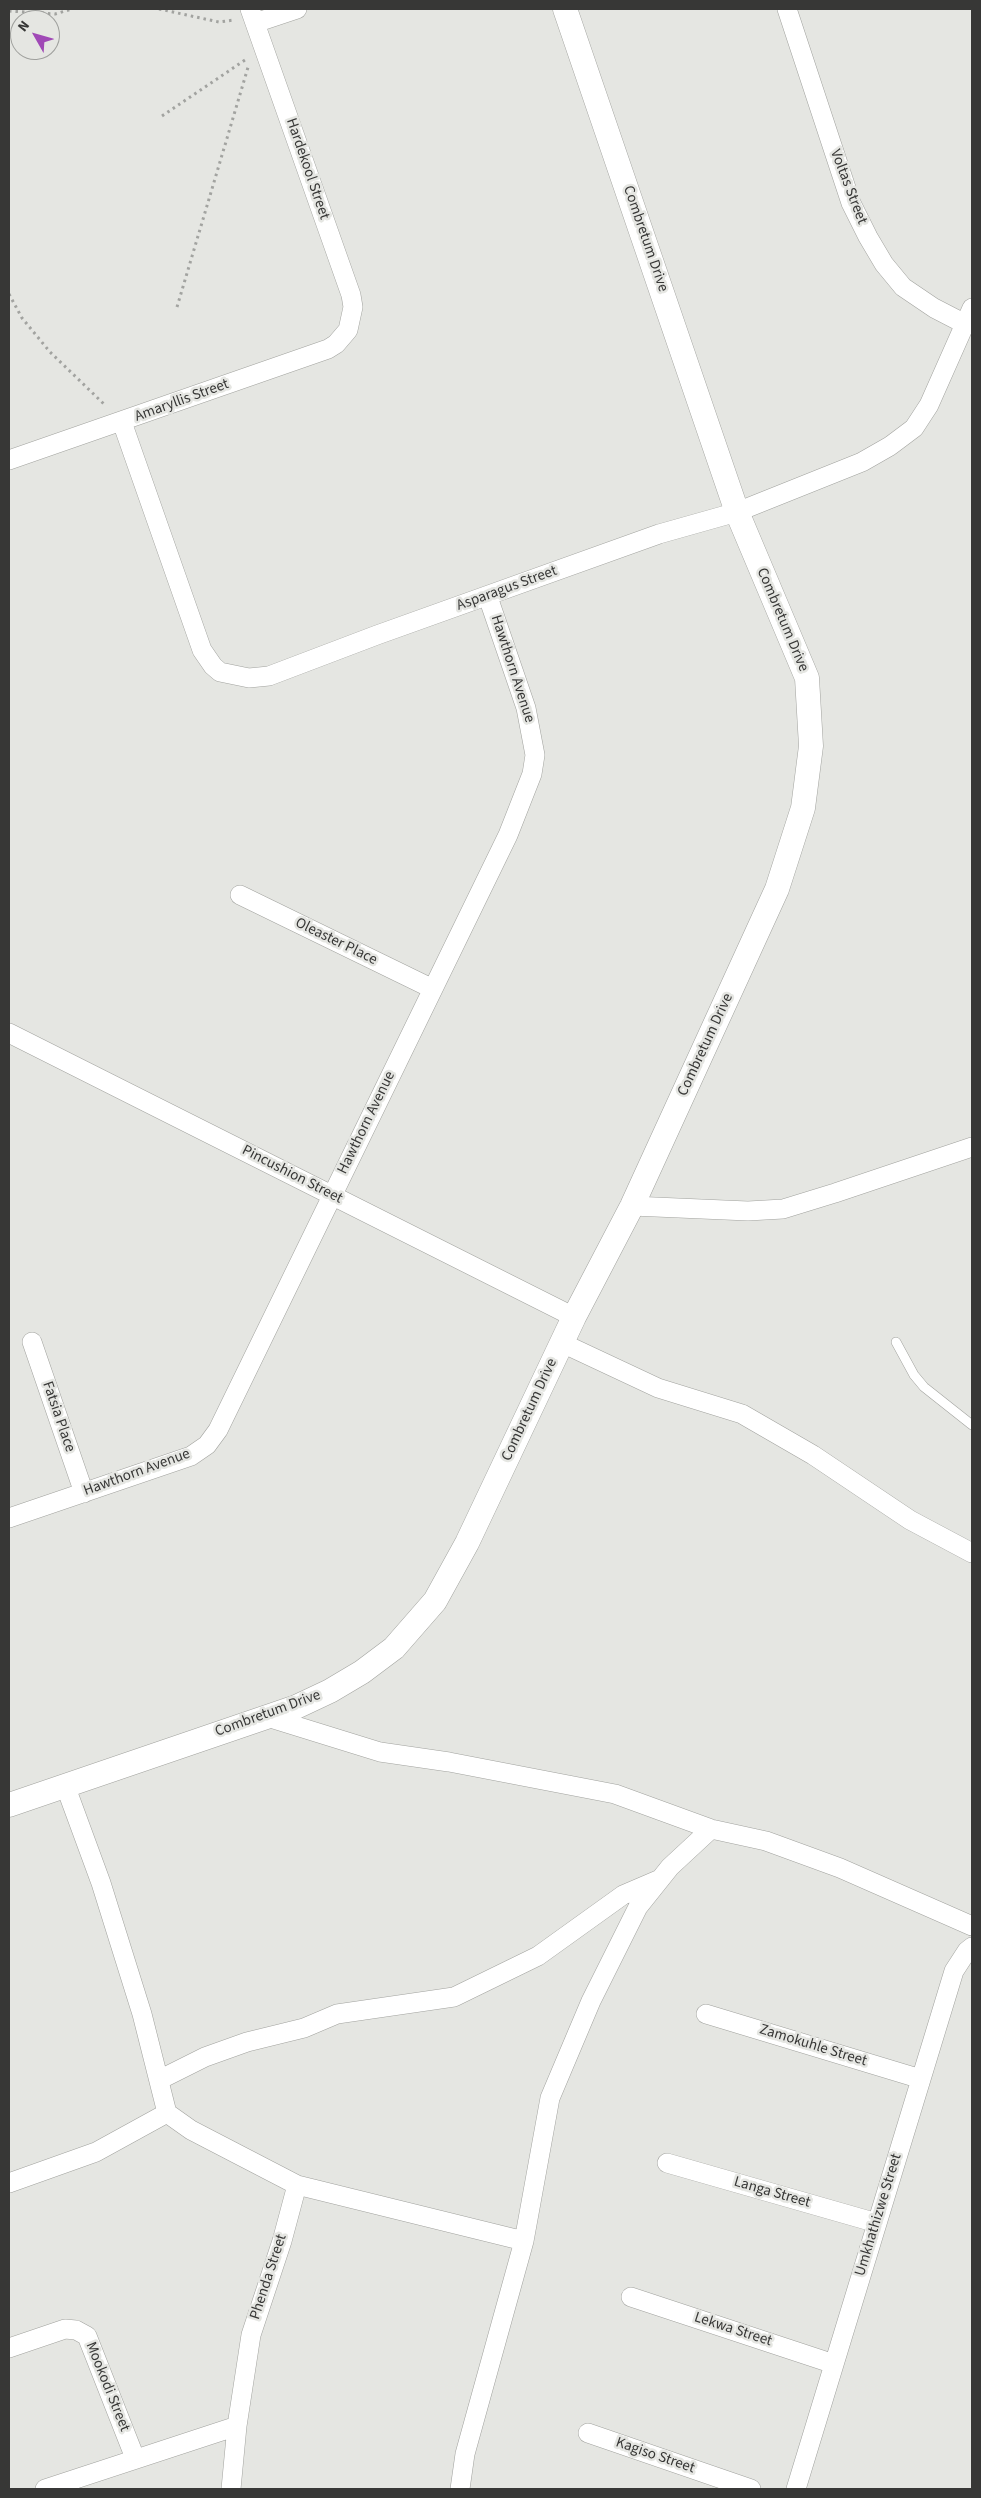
<!DOCTYPE html>
<html>
<head>
<meta charset="utf-8">
<style>
  body { margin:0 }
  #map { position:relative; width:981px; height:2498px; overflow:hidden; background:#e5e6e2; font-family:"Source Sans 3",sans-serif }
  canvas { display:block }
  .frame { position:absolute; inset:0; border:10px solid #373736; pointer-events:none }
  .north { position:absolute; left:10px; top:10px; width:50px; height:50px; box-sizing:border-box; background:#e5e6e2; border:1px solid #9fa09d; border-radius:50%; rotate:308deg; font-size:14px; font-weight:700; line-height:20px; text-align:center; color:#373736 }
  .north::after { content:''; display:block; margin:auto; width:18px; height:22px; background:#a049b6; clip-path:polygon(50% 0,100% 100%,50% 72%,0 100%) }
</style>
</head>
<body>
<div id="map">
<canvas width="981" height="2498"></canvas>
<div class="frame"></div>
<div class="north">N</div>
</div>
<script>
const ctx = document.querySelector('canvas').getContext('2d');
ctx.lineJoin = 'round';
function poly(rows) {
  const path = new Path2D();
  for (const r of rows) {
    path.moveTo(r[0], r[1]);
    for (let i = 2; i < r.length; i += 2) path.lineTo(r[i], r[i + 1]);
  }
  return path;
}
function strokePath(path, color, width, dash) {
  ctx.strokeStyle = color;
  ctx.lineWidth = width;
  ctx.lineCap = dash ? 'butt' : 'round';
  ctx.setLineDash(dash || []);
  ctx.stroke(path);
}
function drawText(font, color, halo, rows, align = 'center') {
  ctx.font = font + ' "Source Sans 3",sans-serif';
  ctx.lineWidth = 5;
  ctx.setLineDash([]);
  ctx.textBaseline = 'middle';
  ctx.strokeStyle = halo;
  ctx.fillStyle = color;
  for (const [text, x, y, turn = 0] of rows) {
    ctx.save();
    ctx.translate(x, y);
    ctx.rotate((+turn || 0) * Math.PI / 180);
    ctx.textAlign = isNaN(turn) ? turn : align;
    if (halo) ctx.strokeText(text, 0, 0);
    ctx.fillText(text, 0, 0);
    ctx.restore();
  }
}
const path = poly([
  [159,9,219,22,234,20],
  [9,11,55,14,72,9],
  [162,116,248,58],
  [9,294,22,318,50,352,106,406],
  [177,307,249,64]
]);
const service = poly([
  [896,1342,914,1375,924,1387,972,1425]
]);
const minor = poly([
  [787,9,851,203,868,237,884,264,903,287,934,308,965,324],
  [255,23,297,9],
  [122,422,202,650,213,666,220,672,249,678,269,676,377,635,659,534,737,512,862,462,890,446,914,428,929,405,972,308],
  [9,460,328,349,336,344,348,330,353,307,351,295,250,9],
  [240,895,433,989],
  [9,1033,574,1317],
  [632,1206,748,1211,783,1209,835,1193,972,1147],
  [32,1342,84,1493],
  [562,1343,658,1388,742,1414,813,1455,910,1520,972,1553],
  [9,1518,191,1456,207,1445,218,1430,508,835,532,774,535,755,526,708,488,597],
  [267,1717,380,1752,449,1762,615,1794,711,1829,766,1841,840,1868,972,1926],
  [65,1785,101,1883,142,2014,167,2113,191,2130,297,2185,524,2241],
  [706,2014,921,2079],
  [159,2080,205,2057,247,2042,304,2028,337,2014,454,1997,538,1956,623,1895,658,1880],
  [667,2163,877,2223],
  [9,2183,96,2152,167,2113],
  [631,2297,834,2364],
  [9,2348,65,2329,76,2330,87,2336,135,2458],
  [588,2433,751,2489],
  [45,2489,237,2426],
  [231,2489,237,2426,251,2335,282,2241,297,2185],
  [460,2489,465,2454,524,2241,550,2098,591,2001,638,1907,670,1867,711,1829],
  [796,2489,954,1971,967,1951,972,1947]
]);
const tertiary = poly([
  [9,1805,296,1707,330,1691,362,1672,394,1648,435,1601,467,1543,574,1317,632,1206,777,889,803,808,811,746,807,678,737,512,565,9]
]);
const streetNames = [
  ["Hardekool Street",307,169,71],
  ["Voltas Street",848,187,69],
  ["Combretum Drive",645,239,71],
  ["Amaryllis Street",182,401,-20],
  ["Asparagus Street",507,589,-20],
  ["Combretum Drive",782,620,67],
  ["Hawthorn Avenue",512,669,72],
  ["Oleaster Place",336,942,26],
  ["Combretum Drive",706,1045,-65],
  ["Hawthorn Avenue",367,1123,-64],
  ["Pincushion Street",292,1175,27],
  ["Combretum Drive",530,1410,-65],
  ["Fatsia Place",58,1417,71],
  ["Hawthorn Avenue",137,1473,-20],
  ["Combretum Drive",268,1714,-20],
  ["Zamokuhle Street",813,2046,17],
  ["Langa Street",772,2193,16],
  ["Umkhathizwe Street",879,2215,-73],
  ["Phenda Street",269,2277,-72],
  ["Lekwa Street",733,2330,18],
  ["Mookodi Street",107,2387,68],
  ["Kagiso Street",655,2456,19]
];
strokePath(service, '#a1a29e', 10);
strokePath(minor, '#a1a29e', 20);
strokePath(tertiary, '#a1a29e', 25);
strokePath(path, '#a2a3a0', 3, [2.5, 4]);
strokePath(service, '#fff', 9);
strokePath(minor, '#fff', 19);
strokePath(tertiary, '#fff', 24);
drawText('15px', '#373736', '#e5e6e2', streetNames);
</script>
</body>
</html>
